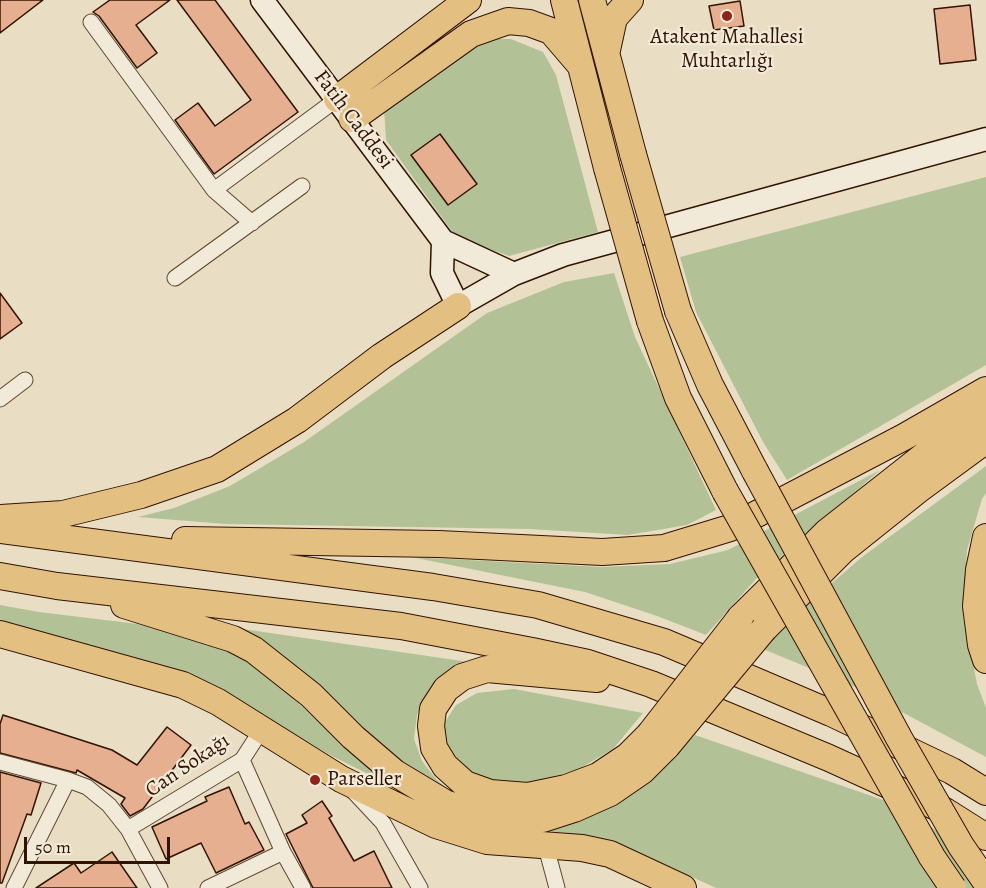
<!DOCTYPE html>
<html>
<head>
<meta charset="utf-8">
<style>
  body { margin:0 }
  #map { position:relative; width:986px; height:888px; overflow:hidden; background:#e9dec4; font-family:Alegreya,serif }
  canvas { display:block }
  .scale { position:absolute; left:24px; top:837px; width:146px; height:27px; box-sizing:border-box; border:3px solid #311300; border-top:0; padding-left:8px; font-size:18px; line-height:21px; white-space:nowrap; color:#311300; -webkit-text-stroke:4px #f1ead9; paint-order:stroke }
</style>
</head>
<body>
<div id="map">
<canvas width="986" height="888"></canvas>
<div class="scale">50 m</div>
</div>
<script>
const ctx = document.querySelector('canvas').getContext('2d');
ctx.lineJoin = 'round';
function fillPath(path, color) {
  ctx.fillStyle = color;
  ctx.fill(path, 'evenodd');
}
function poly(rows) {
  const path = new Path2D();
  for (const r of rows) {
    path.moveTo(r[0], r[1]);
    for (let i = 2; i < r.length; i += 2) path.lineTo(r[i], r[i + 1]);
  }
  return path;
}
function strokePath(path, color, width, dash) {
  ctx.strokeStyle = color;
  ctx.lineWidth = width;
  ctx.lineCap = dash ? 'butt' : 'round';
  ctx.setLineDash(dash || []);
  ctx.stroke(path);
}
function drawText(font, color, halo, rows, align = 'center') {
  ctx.font = font + ' Alegreya,serif';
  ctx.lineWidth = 4.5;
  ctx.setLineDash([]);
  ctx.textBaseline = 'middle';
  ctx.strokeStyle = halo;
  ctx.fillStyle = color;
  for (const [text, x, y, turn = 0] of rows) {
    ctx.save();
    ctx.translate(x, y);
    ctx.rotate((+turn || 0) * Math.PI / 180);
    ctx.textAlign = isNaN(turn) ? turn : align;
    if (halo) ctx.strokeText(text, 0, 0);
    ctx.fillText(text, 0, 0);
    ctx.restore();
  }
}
const green = poly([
  [488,39,511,39,543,52,556,75,598,232,509,256,456,237,386,140,384,109],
  [986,177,986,365,787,480,763,442,696,312,680,257],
  [614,273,635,337,716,510,687,525,628,535,529,529,226,524,138,517,174,508,230,486,304,442,487,313,564,282],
  [986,466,986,493,982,499,967,550,965,583,971,653,977,684,986,708,986,757,855,687,763,649,811,601,862,557],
  [880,470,756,579,706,635,657,616,585,592,411,557,601,567,670,564,728,550],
  [0,605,39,612,138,624,219,647,247,660,273,679,336,739,392,786,332,756,267,719,0,623],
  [236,628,469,662,446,675,426,694,417,715,414,739,422,761,436,779,447,788,398,759,350,716],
  [514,689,643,713,613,749,579,769,525,785,488,784,467,774,440,742,443,725,456,705,477,693],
  [695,735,889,802,986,860,986,888,716,888,633,850,592,836,547,831,615,805,667,764]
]);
const building = poly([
  [0,0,43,0,0,33,0,0],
  [110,0,170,0,136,25,157,53,137,68,99,16,93,12,110,0],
  [177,0,215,0,298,112,214,174,175,120,198,103,215,126,251,100,177,0],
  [740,1,744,26,714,30,709,6,740,1],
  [970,5,976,60,940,64,934,9,970,5],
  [440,134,477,184,448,205,411,155,440,134],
  [0,293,22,323,0,339,0,293],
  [3,715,112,750,137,765,167,727,191,745,143,809,130,816,121,804,125,798,77,770,76,773,0,753,0,724,3,715],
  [0,772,41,783,31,815,27,814,2,883,0,883,0,772],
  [229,787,245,824,249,822,264,850,216,873,201,843,166,859,152,827,207,801,205,797,229,787],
  [322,801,332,816,329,818,354,861,374,851,392,888,313,888,286,834,307,823,302,815,322,801],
  [112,852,137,888,36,888,74,863,81,873,112,852]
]);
const street = poly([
  [91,22,214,190,252,223],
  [214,190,337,99],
  [175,278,302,186],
  [0,399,25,380],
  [242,760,283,852,303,888],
  [0,762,68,780,87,787,109,805,128,829,160,888],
  [354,792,383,823,420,888],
  [128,829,242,760,262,729],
  [546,847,557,888],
  [14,888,68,780],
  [208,888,283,852]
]);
const secondary = poly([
  [262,0,443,241,514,274],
  [443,241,442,273,458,306,514,274,563,255,986,139]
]);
const primary = poly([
  [564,0,607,168],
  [592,0,633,154],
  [607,50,614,18,630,0],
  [337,99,468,0],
  [352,119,471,34,508,21,529,23,551,31,581,66],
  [678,311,710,385,755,471],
  [650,321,678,398,725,491],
  [0,518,63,514,141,495,217,469,297,420,382,356,458,306],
  [0,530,433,587,538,605,664,642,831,713,952,771,986,792],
  [986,537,979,570,976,606,981,645,986,660],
  [185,540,439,544,602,552,664,548,730,528,904,437,986,390],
  [0,576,57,586,401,626,532,651,588,663,651,684,829,758,945,811,986,837],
  [124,605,233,639,254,650,311,695,353,737,395,773,445,803,485,816,511,819,543,819,574,809,610,793,642,771,667,746],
  [740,618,827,532,935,447,986,411],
  [764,629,843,550,918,490,986,440],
  [0,634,183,685,218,702,341,779,436,825,487,841,582,848,610,854,683,888],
  [597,679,487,669,462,677,446,689,433,709,431,726,434,748,445,766,465,784,490,793,528,796,566,788,598,776,628,756,649,735]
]);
const primaryBridge = poly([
  [633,154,678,311],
  [607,168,650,321],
  [755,471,899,738,961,846,986,882],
  [725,491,932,857,953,888],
  [649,735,740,618],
  [667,746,764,629]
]);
const markers = [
  [727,16,6,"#8f2418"],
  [315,780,6,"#8f2418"]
];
const poiNames = [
  ["Atakent Mahallesi",727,38],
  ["Muhtarlığı",727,62],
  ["Parseller",327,780,"left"]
];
const streetNames = [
  ["Fatih Caddesi",353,120,53],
  ["Can Sokağı",188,766,-34]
];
fillPath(green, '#b3c296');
fillPath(building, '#e6af90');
strokePath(building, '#311300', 1.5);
strokePath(street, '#5f4631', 17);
strokePath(secondary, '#311300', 25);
strokePath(primary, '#311300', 28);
strokePath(street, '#f1ead9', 15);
strokePath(secondary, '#f1ead9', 22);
strokePath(primary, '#e4bf82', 26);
strokePath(primaryBridge, '#311300', 28, []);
strokePath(primaryBridge, '#e4bf82', 26);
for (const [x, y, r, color] of markers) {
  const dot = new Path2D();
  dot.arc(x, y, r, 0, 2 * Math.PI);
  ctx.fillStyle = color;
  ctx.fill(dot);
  strokePath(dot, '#f1ead9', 2);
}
drawText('21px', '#311300', '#f1ead9', poiNames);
drawText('21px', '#311300', '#f1ead9', streetNames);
</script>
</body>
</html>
